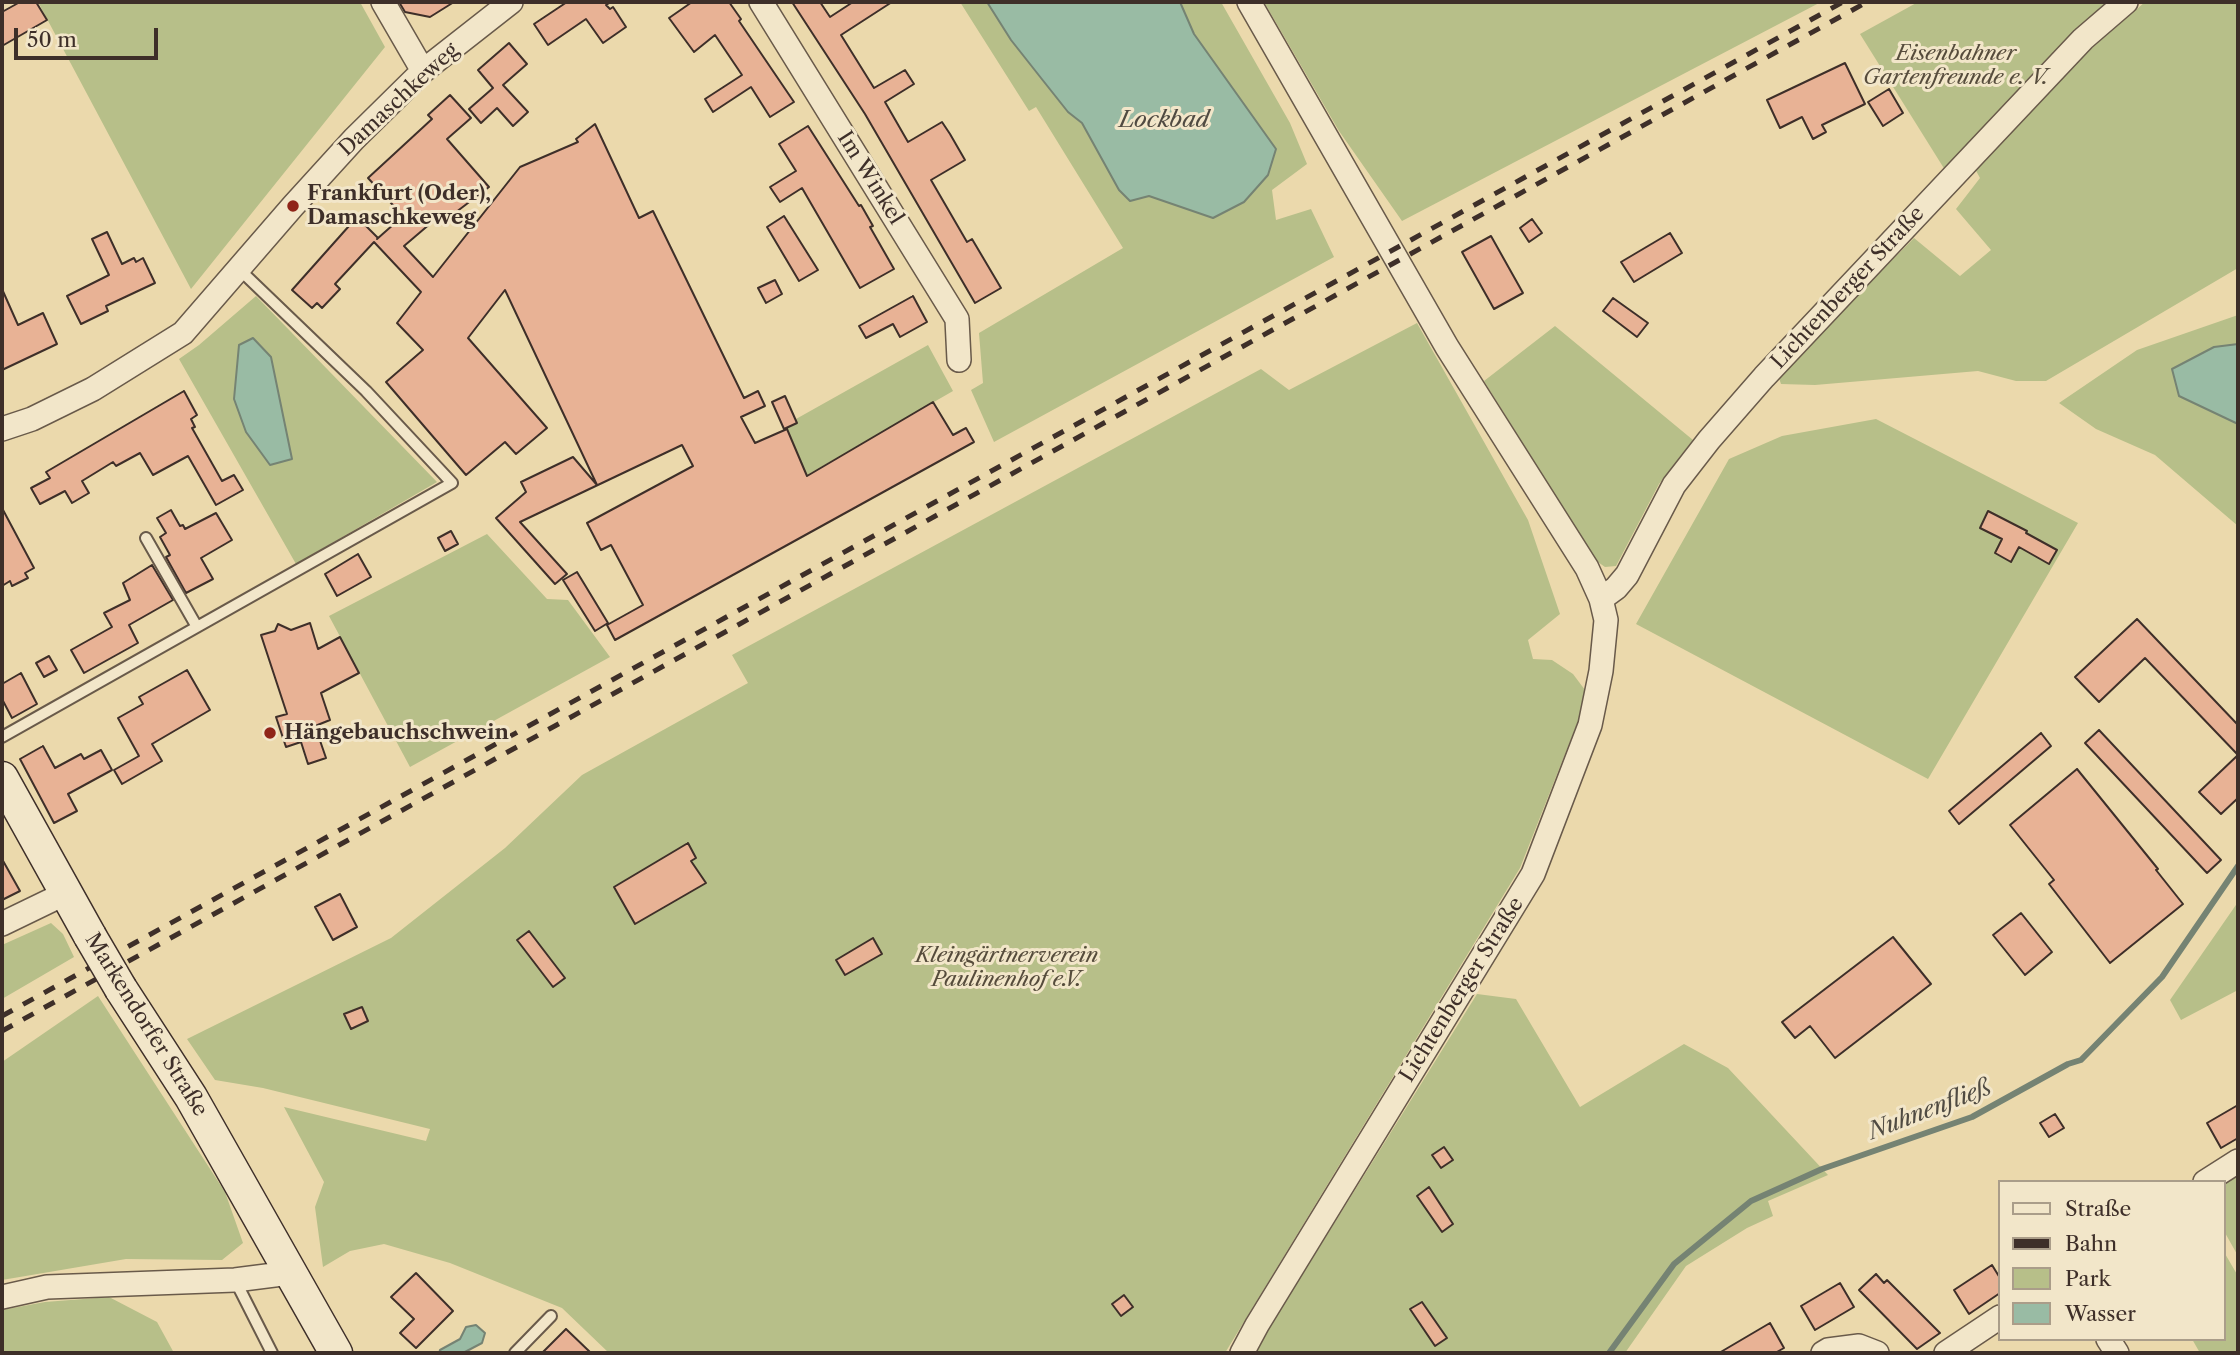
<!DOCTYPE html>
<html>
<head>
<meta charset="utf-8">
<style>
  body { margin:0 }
  #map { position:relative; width:2240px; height:1355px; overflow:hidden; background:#ebd9ac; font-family:"Libre Caslon Text",serif }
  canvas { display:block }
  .frame { position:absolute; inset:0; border:4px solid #3e2f29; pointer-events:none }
  .legend { position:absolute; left:1998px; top:1180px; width:228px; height:161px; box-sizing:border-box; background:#f2e6c9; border:2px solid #aa9d89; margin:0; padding:9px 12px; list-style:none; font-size:21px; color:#3e2f29 }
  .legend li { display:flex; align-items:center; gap:14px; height:35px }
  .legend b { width:35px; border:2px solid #aa9d89 }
  .scale { position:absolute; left:14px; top:28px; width:144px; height:32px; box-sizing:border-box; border:4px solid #3e2f29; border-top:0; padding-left:9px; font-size:21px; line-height:24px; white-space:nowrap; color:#3e2f29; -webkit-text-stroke:5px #f2e6c9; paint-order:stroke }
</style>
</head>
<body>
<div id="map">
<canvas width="2240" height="1355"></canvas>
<div class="frame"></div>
<ul class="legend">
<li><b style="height:9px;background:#f2e6c9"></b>Straße</li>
<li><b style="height:9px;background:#3e2f29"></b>Bahn</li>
<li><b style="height:19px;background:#b7bf89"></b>Park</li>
<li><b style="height:19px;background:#99bba4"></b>Wasser</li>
</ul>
<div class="scale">50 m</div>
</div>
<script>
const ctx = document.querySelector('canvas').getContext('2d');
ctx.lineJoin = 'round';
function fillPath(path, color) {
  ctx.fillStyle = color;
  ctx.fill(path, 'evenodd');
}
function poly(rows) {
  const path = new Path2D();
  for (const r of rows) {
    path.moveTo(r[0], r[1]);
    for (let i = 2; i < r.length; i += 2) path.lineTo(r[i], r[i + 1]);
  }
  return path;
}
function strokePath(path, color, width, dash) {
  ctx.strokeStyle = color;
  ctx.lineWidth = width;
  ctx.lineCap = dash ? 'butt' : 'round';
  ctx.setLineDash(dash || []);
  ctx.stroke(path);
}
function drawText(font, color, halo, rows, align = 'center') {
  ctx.font = font + ' "Libre Caslon Text",serif';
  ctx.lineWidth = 6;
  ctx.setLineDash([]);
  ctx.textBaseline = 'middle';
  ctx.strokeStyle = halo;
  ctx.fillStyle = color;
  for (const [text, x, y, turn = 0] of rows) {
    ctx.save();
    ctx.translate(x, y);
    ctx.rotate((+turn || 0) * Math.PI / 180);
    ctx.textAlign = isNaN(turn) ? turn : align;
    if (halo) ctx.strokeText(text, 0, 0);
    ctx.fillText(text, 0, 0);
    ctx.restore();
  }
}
const green = poly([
  [38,2,360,2,385,47,191,289],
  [960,2,1221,2,1290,123,1307,164,1272,190,1276,220,1311,209,1334,257,994,442,971,390,983,383,979,333,1123,248,1036,107,1029,111],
  [1264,2,1821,2,1402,221,1339,131],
  [1918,2,2109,2,2098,11,1945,170,1860,34],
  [2145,2,2238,2,2238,268,2046,381,2016,381,1978,371,1815,385,1781,384,1778,375,1914,238,1960,276,1991,250,1956,209,1980,178,1974,167,2077,61],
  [256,296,437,482,296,564,179,359,199,345],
  [234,399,281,408,292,458],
  [2238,315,2238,526,2155,455,2096,429,2059,403,2137,350],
  [1417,323,1528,520,1560,614,1528,640,1533,659,1552,660,1573,674,1585,690,1580,716,1520,868,1225,1353,609,1353,562,1308,450,1263,384,1244,350,1251,323,1267,315,1207,324,1182,284,1107,426,1141,430,1129,263,1088,215,1080,187,1039,391,938,505,848,582,775,748,683,732,655,1261,369,1289,390],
  [1555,326,1693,440,1659,484,1616,566,1605,567,1595,560,1484,381],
  [928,345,953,391,807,475,787,428,797,423,796,419],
  [1876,419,2078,523,1928,779,1636,624,1729,459,1782,436],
  [487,534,547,599,568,600,610,657,410,767,329,616],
  [2238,902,2238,990,2181,1020,2170,1000],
  [51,923,63,934,74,957,2,999,2,945],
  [1477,994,1516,999,1580,1107,1684,1044,1728,1068,1828,1175,1768,1201,1773,1216,1747,1228,1686,1266,1625,1353,1258,1353,1256,1349],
  [98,996,225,1192,243,1243,222,1260,126,1259,2,1280,2,1062],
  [2238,1174,2238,1256,2224,1231,2224,1183],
  [2224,1252,2238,1276,2238,1353,2200,1353,2192,1339,2224,1339],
  [109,1297,157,1322,174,1353,2,1353,2,1310,45,1302]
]);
const water = poly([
  [987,2,1180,2,1194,34,1276,149,1268,175,1244,202,1213,218,1149,196,1130,201,1119,190,1082,123,1068,112,1041,78,1011,40,987,2],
  [253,338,271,357,292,459,270,465,246,432,234,399,239,345,253,338],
  [2238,344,2238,424,2179,396,2172,369,2214,347,2238,344],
  [476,1325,485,1333,482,1343,463,1353,439,1353,440,1350,460,1339,466,1327,476,1325]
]);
const stream = poly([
  [1609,1353,1674,1264,1751,1201,1822,1169,1972,1117,2068,1064,2081,1060,2162,977,2238,866]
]);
const building = poly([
  [20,2,36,2,47,20,2,46,2,12,20,2],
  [399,2,454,2,430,17,405,12,399,2],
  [567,2,611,2,606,5,610,9,613,7,626,27,603,43,586,19,548,45,534,24,567,2],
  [692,2,729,2,741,19,739,21,794,102,770,117,751,87,713,112,705,99,742,75,715,35,694,52,669,18,692,2],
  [792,2,820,2,830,17,853,2,892,2,841,35,874,88,905,70,914,84,885,102,908,142,942,122,950,134,965,160,931,180,967,242,972,239,1001,288,975,303,865,114,792,2],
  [509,43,527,64,503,85,528,112,513,126,497,108,481,123,469,109,493,88,478,70,509,43],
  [1845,63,1865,104,1822,125,1826,132,1813,139,1802,117,1780,128,1767,100,1845,63],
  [1889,89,1903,113,1883,126,1868,102,1889,89],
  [450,95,471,118,447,139,489,187,443,222,438,217,404,246,433,277,520,167,578,142,576,139,595,124,639,218,653,211,744,398,758,391,765,406,741,417,755,443,787,429,807,476,933,402,953,435,966,428,974,442,615,640,607,625,643,605,611,545,601,550,587,523,693,466,682,445,520,522,567,574,555,584,496,518,526,492,521,482,573,457,597,485,505,290,468,338,547,428,516,454,505,442,466,475,386,382,423,350,397,323,421,292,374,242,335,284,340,289,322,308,317,303,312,308,292,290,357,217,378,238,377,239,403,216,368,178,432,119,428,115,450,95],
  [808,126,859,206,861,205,873,226,870,227,894,269,860,288,802,188,780,202,770,187,796,171,779,144,808,126],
  [784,216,818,270,799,281,767,227,784,216],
  [1532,219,1542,233,1529,242,1520,228,1532,219],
  [107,232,122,264,134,258,136,262,143,258,155,283,106,306,108,311,81,324,67,296,109,275,92,239,107,232],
  [1670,233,1682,253,1634,282,1621,262,1670,233],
  [1491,236,1523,293,1494,309,1462,252,1491,236],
  [775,280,782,294,766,303,758,288,775,280],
  [2,289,18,325,43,313,57,344,2,370,2,289],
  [913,296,927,322,900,337,893,324,866,338,859,326,913,296],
  [1613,298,1648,323,1637,337,1603,311,1613,298],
  [184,391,197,415,191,419,195,427,192,428,222,481,234,475,243,490,216,505,188,456,153,475,140,453,116,466,113,462,82,481,89,493,72,503,65,491,40,504,31,488,50,478,46,472,184,391],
  [785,396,797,423,784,429,772,402,785,396],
  [2,508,34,568,25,573,28,578,12,586,10,581,2,586,2,508],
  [171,510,180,526,183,525,185,529,216,513,232,540,201,558,213,579,186,593,166,557,170,555,160,537,166,533,157,518,171,510],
  [1988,511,2027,531,2026,533,2057,550,2049,564,2019,547,2011,562,1995,553,2002,539,1980,528,1988,511],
  [451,531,458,544,445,551,438,538,451,531],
  [358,554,371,577,337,596,325,574,358,554],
  [152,565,173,600,129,625,138,643,84,673,71,650,112,627,104,613,130,600,123,583,152,565],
  [577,572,608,623,595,631,563,580,577,572],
  [2137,619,2238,725,2238,798,2221,814,2199,792,2238,755,2145,658,2099,702,2075,677,2137,619],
  [310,623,318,649,340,637,359,673,321,693,330,720,315,726,326,758,308,764,301,742,286,747,276,717,287,714,261,635,275,631,278,624,291,630,310,623],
  [49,656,57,670,44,677,36,663,49,656],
  [187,670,210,710,152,744,162,761,122,784,114,770,139,756,118,718,143,704,139,697,187,670],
  [21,673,37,704,12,718,2,699,2,684,21,673],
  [2099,730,2221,860,2207,873,2085,743,2099,730],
  [2041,733,2051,746,1959,824,1949,811,2041,733],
  [43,746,55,768,81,754,84,759,101,750,112,770,68,794,77,811,54,823,20,759,43,746],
  [2077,769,2158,869,2156,870,2183,904,2110,963,2049,884,2054,880,2010,825,2077,769],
  [688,843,696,858,691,861,706,883,635,924,614,887,688,843],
  [2,859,20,891,2,900,2,859],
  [340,894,357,927,333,940,315,907,340,894],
  [2021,913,2052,952,2025,975,1993,935,2021,913],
  [529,931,565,978,553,987,517,940,529,931],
  [1893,937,1931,984,1835,1058,1810,1026,1795,1038,1782,1022,1893,937],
  [873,938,882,954,845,975,836,960,873,938],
  [362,1007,368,1021,351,1029,344,1014,362,1007],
  [2238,1105,2238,1138,2221,1148,2207,1123,2238,1105],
  [2055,1114,2064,1128,2049,1137,2040,1123,2055,1114],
  [1444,1147,1453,1160,1441,1168,1432,1155,1444,1147],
  [1429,1187,1453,1224,1442,1232,1417,1196,1429,1187],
  [1992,1265,2000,1278,2000,1293,1969,1314,1954,1290,1992,1265],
  [416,1273,453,1311,416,1348,400,1333,414,1319,391,1297,416,1273],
  [1876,1274,1884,1283,1887,1280,1940,1333,1917,1349,1859,1290,1876,1274],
  [1840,1283,1854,1307,1815,1330,1801,1306,1840,1283],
  [1124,1295,1133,1307,1121,1316,1112,1304,1124,1295],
  [1422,1302,1447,1338,1435,1346,1410,1309,1422,1302],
  [1770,1323,1784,1348,1775,1353,1719,1353,1770,1323],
  [566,1329,591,1353,542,1353,566,1329]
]);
const lane = poly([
  [146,538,197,627],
  [2,737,452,483,366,391,240,270],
  [235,1280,272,1353],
  [515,1353,551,1316]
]);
const street = poly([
  [383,2,423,71],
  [761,2,957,319,959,360],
  [2,429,32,419,93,389,183,333,293,206,354,139,423,71,511,2],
  [1601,599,1616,588,1627,575,1674,485,1709,440,1764,377,2083,39,2126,2],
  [2,924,66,893],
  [2205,1182,2238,1161],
  [2,1297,47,1287,235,1280,290,1273],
  [2108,1339,2117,1353],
  [1242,1353,1257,1325,1533,874,1590,725,1601,671,1606,620,1601,599,1587,568,1447,347,1249,2],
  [1823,1353,1828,1350,1859,1346,1877,1353],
  [1946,1353,2000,1317]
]);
const secondary = poly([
  [2,778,90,936],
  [121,989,191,1097,336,1353]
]);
const rail = poly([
  [2,1016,1843,2],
  [2,1031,1867,2]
]);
const secondaryBridge = poly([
  [90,936,121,989]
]);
const markers = [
  [293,206,7,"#8f2418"],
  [270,733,7,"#8f2418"]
];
const parkNames = [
  ["Eisenbahner",1956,54],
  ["Gartenfreunde e. V.",1956,78],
  ["Kleingärtnerverein",1007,956],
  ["Paulinenhof e.V.",1007,980]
];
const streetNames = [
  ["Damaschkeweg",399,100,-43],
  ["Im Winkel",870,178,58],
  ["Lichtenberger Straße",1848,288,-47],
  ["Lichtenberger Straße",1462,990,-58],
  ["Markendorfer Straße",146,1025,58]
];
const poiNames = [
  ["Frankfurt (Oder),",307,194],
  ["Damaschkeweg",307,218],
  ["Hängebauchschwein",284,733]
];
const waterNames = [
  ["Lockbad",1164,120],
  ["Nuhnenfließ",1930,1110,-21]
];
fillPath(green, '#b7bf89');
fillPath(water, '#99bba4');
strokePath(water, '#758373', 2);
strokePath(stream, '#758373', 6);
fillPath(building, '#e8b295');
strokePath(building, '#3e2f29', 2);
strokePath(lane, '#695a4a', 14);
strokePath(street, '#695a4a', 26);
strokePath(secondary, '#3e2f29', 35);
strokePath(lane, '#f2e6c9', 10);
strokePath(street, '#f2e6c9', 23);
strokePath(secondary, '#f2e6c9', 32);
strokePath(rail, '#3e2f29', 5, [12, 12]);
strokePath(secondaryBridge, '#3e2f29', 35, []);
strokePath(secondaryBridge, '#f2e6c9', 32);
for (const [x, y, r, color] of markers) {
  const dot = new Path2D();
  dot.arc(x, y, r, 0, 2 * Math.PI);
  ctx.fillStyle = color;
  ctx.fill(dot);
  strokePath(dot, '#f2e6c9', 2.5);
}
drawText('italic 21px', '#564c3c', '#f2e6c9', parkNames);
drawText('21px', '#3e2f29', '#f2e6c9', streetNames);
drawText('bold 21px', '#3e2f29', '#f2e6c9', poiNames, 'left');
drawText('italic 23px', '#504b42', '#f2e6c9', waterNames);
</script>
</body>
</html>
